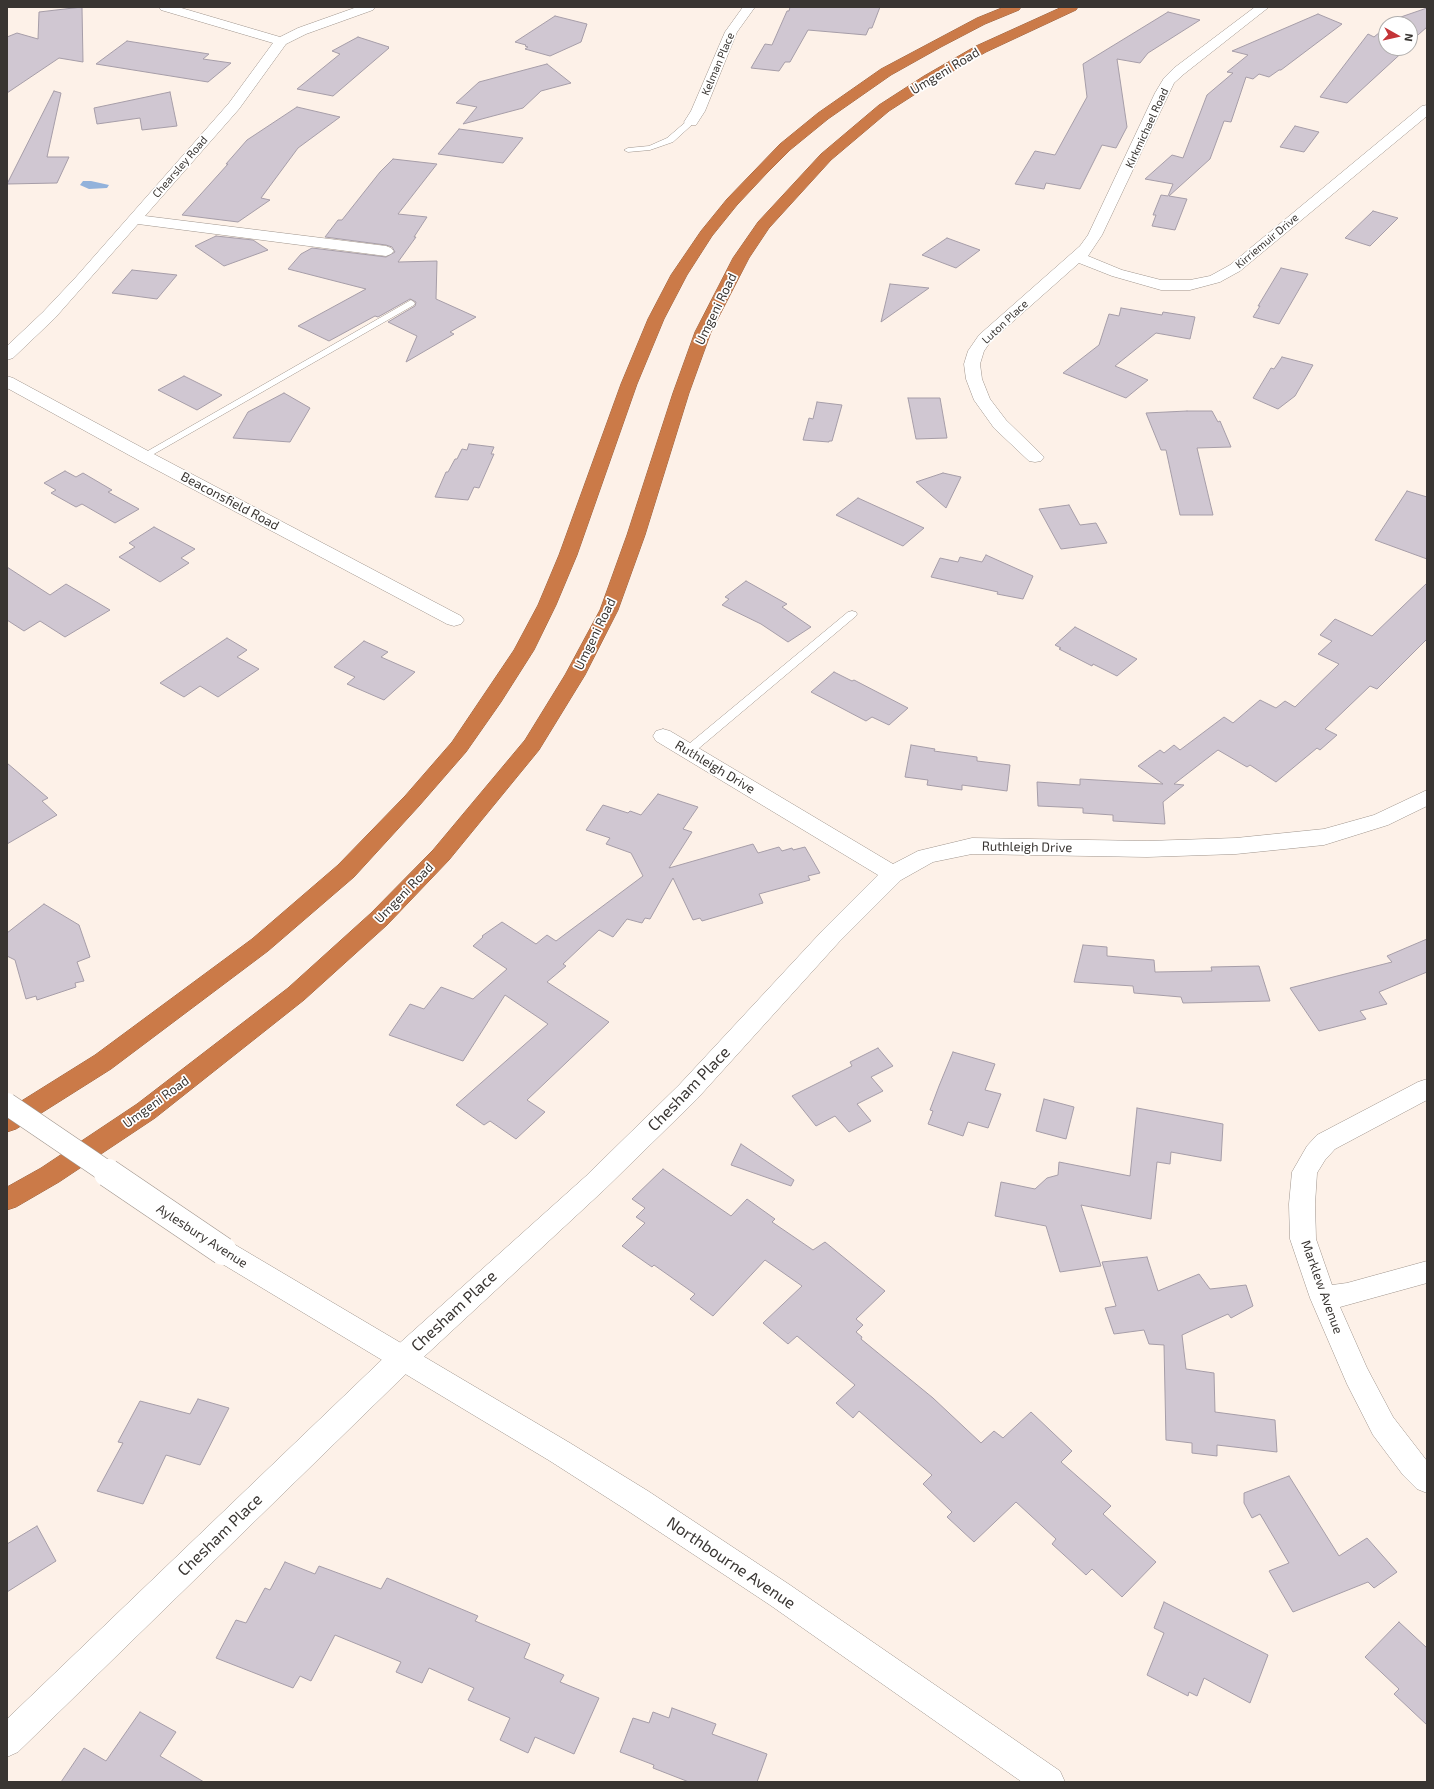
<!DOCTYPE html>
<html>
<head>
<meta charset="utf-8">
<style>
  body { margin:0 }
  #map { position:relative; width:1434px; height:1789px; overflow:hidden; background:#fdf1e8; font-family:"Exo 2",sans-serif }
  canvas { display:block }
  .frame { position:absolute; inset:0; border:8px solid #393532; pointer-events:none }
  .north { position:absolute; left:1378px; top:16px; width:40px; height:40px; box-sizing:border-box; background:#fff; border:1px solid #b0aead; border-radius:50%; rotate:98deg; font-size:11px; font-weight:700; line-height:16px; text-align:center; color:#393532 }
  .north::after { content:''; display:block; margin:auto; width:14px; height:18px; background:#c43538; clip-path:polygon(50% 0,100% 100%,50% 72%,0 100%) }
</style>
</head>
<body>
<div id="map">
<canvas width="1434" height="1789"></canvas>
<div class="frame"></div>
<div class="north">N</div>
</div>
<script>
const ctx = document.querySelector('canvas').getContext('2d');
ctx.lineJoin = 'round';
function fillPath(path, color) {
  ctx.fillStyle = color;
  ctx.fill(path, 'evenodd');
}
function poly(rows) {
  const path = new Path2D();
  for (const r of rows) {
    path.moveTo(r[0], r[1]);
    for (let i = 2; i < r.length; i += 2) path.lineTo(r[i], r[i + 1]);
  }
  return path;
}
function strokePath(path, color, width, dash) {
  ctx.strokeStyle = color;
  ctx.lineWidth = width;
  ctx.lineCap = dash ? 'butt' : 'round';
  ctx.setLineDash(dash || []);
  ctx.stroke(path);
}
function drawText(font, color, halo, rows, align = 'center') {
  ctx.font = font + ' "Exo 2",sans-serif';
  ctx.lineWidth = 3.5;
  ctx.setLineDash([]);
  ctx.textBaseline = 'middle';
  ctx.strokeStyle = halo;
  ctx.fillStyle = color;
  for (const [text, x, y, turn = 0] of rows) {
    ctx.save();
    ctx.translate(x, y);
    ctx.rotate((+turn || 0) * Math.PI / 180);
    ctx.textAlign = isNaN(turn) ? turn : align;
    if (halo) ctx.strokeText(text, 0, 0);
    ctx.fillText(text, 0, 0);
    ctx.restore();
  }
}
const water = poly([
  [83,181,91,181,109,185,107,188,89,189,80,185]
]);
const building = poly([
  [82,7,83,62,59,58,7,93,7,37,17,33,38,39,39,12,82,7],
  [790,7,880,7,872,28,869,28,866,35,808,30,790,62,785,62,779,71,751,68,765,44,772,45,787,11,789,11,790,7],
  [1427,8,1427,27,1410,42,1413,43,1410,45,1410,24,1390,24,1395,19,1427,8],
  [1168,12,1200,20,1148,53,1140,63,1117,59,1127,127,1116,148,1102,145,1080,189,1046,183,1044,189,1015,184,1035,151,1055,155,1087,97,1083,64,1168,12],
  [1318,14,1342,24,1281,70,1279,70,1269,77,1259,74,1253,79,1246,77,1231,122,1224,121,1210,159,1169,196,1187,199,1175,230,1152,226,1156,215,1153,215,1161,195,1168,196,1173,184,1145,179,1172,155,1183,158,1207,95,1233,73,1227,72,1248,55,1232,51,1318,14],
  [555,16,587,24,581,42,550,56,525,49,528,47,525,46,526,45,515,42,555,16],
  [1386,27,1386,48,1407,48,1347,103,1320,97,1368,34,1374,37,1386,27],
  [358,37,389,47,388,48,389,48,333,96,297,89,340,54,332,51,358,37],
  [127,41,209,54,203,59,231,63,208,82,96,64,127,41],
  [547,64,571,83,541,91,523,108,463,124,477,107,456,103,479,82,547,64],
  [54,91,61,93,47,157,69,157,57,183,7,184,54,91],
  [170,92,177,126,142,130,140,118,97,124,94,108,170,92],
  [297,107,340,117,298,148,261,198,270,200,238,222,182,215,228,164,226,164,247,140,297,107],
  [1295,126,1319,132,1304,152,1280,147,1295,126],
  [459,129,474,131,523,138,503,163,438,154,459,129],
  [393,159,437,164,398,214,427,217,414,237,416,237,398,262,437,261,436,299,476,317,450,332,454,334,406,362,417,336,388,322,415,306,416,302,410,299,378,317,375,316,329,341,298,326,366,289,288,269,301,254,312,248,386,257,395,252,392,247,386,245,325,237,338,220,342,220,380,172,393,159],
  [1373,211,1398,218,1370,246,1345,238,1373,211],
  [216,236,253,240,268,250,224,266,195,246,216,236],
  [947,238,980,250,956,268,922,255,947,238],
  [1281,268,1308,274,1279,324,1253,317,1260,306,1258,306,1281,268],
  [132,270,177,275,157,299,112,293,132,270],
  [890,284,929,288,881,322,890,284],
  [1121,308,1162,315,1163,312,1195,317,1190,339,1156,333,1115,366,1148,380,1126,398,1063,373,1099,345,1109,314,1119,316,1121,308],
  [1282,357,1313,365,1295,396,1278,409,1253,398,1271,368,1274,369,1282,357],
  [184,376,222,395,197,410,158,390,184,376],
  [284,393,310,408,290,442,233,438,248,412,284,393],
  [908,398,940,398,947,438,916,439,908,398],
  [817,402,842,405,832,441,829,441,829,442,803,440,809,418,813,419,817,402],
  [1187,411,1212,411,1218,422,1220,421,1231,447,1197,448,1213,515,1180,515,1166,450,1161,450,1146,413,1187,411],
  [469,444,494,447,491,454,494,454,479,488,474,487,468,500,435,497,446,472,448,472,455,459,457,459,462,449,467,450,469,444],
  [65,471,76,477,83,473,112,490,108,492,139,509,115,523,82,504,76,507,51,493,56,490,44,483,65,471],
  [943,473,961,477,946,508,916,482,943,473],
  [1407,491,1427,497,1427,559,1375,540,1407,491],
  [858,498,924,528,903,546,836,515,858,498],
  [1069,505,1080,525,1096,523,1107,543,1061,549,1039,509,1069,505],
  [154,527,195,549,181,558,189,563,160,582,119,557,135,547,129,543,154,527],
  [986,555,1033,576,1023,599,997,594,998,592,931,577,940,558,958,562,960,557,982,562,986,555],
  [7,567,50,595,66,584,110,610,65,637,40,621,24,631,7,620,7,567],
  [746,581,787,604,782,607,811,627,788,642,761,624,722,605,729,599,725,597,746,581],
  [1427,583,1427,639,1377,689,1370,686,1325,729,1337,735,1320,750,1317,748,1276,782,1250,765,1247,767,1218,750,1174,784,1184,785,1163,802,1165,824,1113,821,1113,815,1083,813,1083,808,1038,806,1037,782,1080,785,1080,779,1163,784,1138,766,1160,750,1164,753,1174,745,1180,750,1224,717,1233,723,1260,700,1276,708,1285,701,1295,707,1339,664,1318,654,1332,641,1320,635,1335,619,1372,636,1427,583],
  [1075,627,1137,659,1117,676,1093,664,1092,666,1059,649,1061,648,1055,645,1075,627],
  [227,638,247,650,237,657,259,669,218,697,200,686,184,697,160,683,227,638],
  [364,641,388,652,381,657,415,672,384,700,347,684,355,677,334,667,364,641],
  [834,672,852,681,854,680,908,708,889,725,872,717,866,721,811,692,834,672],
  [911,745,935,749,934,751,977,757,977,761,1010,765,1007,791,962,785,962,790,927,785,928,780,905,777,911,745],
  [7,763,48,798,42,801,57,815,7,844,7,763],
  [658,794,698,807,683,829,692,832,669,868,753,844,758,853,779,847,782,851,792,848,793,850,805,847,820,873,808,876,810,880,759,894,763,903,702,921,700,918,693,920,673,878,650,919,645,918,642,923,627,919,613,937,599,930,563,964,566,966,547,982,609,1022,527,1100,545,1112,516,1139,490,1121,484,1125,456,1105,548,1024,505,995,463,1061,389,1035,410,1004,424,1009,441,987,473,999,507,969,473,946,483,937,482,936,502,922,536,944,547,935,556,941,643,876,631,853,606,844,610,838,586,830,603,805,628,813,630,811,641,815,658,794],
  [44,904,79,925,90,957,77,962,84,981,75,983,76,987,37,1000,36,996,26,999,15,960,7,956,7,933,44,904],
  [1427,939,1427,972,1379,992,1387,1004,1360,1011,1366,1019,1319,1031,1290,988,1392,962,1387,956,1427,939],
  [1083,945,1107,947,1107,956,1154,960,1155,972,1212,971,1211,967,1259,966,1270,1001,1183,1003,1181,997,1134,993,1133,986,1074,982,1083,945],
  [878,1048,893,1066,871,1077,883,1091,857,1104,871,1121,849,1132,835,1116,816,1126,792,1096,852,1066,850,1062,878,1048],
  [953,1052,995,1064,985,1090,1001,1094,988,1128,968,1122,963,1136,928,1124,933,1111,930,1110,939,1086,953,1052],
  [1044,1099,1074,1107,1066,1139,1036,1131,1044,1099],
  [1137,1108,1223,1124,1221,1161,1171,1152,1170,1164,1157,1162,1151,1219,1081,1205,1101,1266,1060,1272,1046,1226,995,1216,1001,1182,1035,1189,1047,1178,1058,1175,1059,1162,1130,1176,1137,1108],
  [741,1144,794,1180,791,1186,731,1165,741,1144],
  [663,1169,731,1216,747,1199,775,1219,772,1222,813,1250,825,1242,885,1291,856,1319,863,1325,856,1332,862,1337,861,1339,933,1398,981,1443,994,1431,1003,1438,1031,1412,1072,1451,1061,1462,1111,1506,1103,1514,1156,1562,1122,1597,1092,1569,1086,1575,1052,1544,1056,1539,1016,1502,974,1542,947,1517,952,1512,923,1484,932,1475,859,1411,853,1418,836,1403,855,1385,797,1336,788,1344,763,1323,802,1286,765,1260,713,1316,690,1299,695,1294,654,1265,652,1267,622,1246,645,1223,636,1217,645,1208,632,1199,663,1169],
  [1147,1257,1158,1291,1199,1274,1210,1289,1246,1285,1253,1306,1231,1318,1228,1314,1182,1335,1186,1369,1214,1373,1215,1412,1275,1420,1277,1452,1217,1445,1217,1456,1192,1453,1192,1443,1166,1440,1164,1345,1149,1344,1144,1330,1114,1334,1105,1308,1116,1306,1102,1262,1147,1257],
  [198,1399,229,1408,200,1465,166,1455,143,1504,97,1491,123,1443,118,1442,140,1401,190,1414,198,1399],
  [1289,1476,1339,1556,1367,1538,1397,1572,1374,1588,1368,1582,1293,1612,1269,1571,1289,1563,1260,1514,1252,1518,1244,1503,1244,1493,1289,1476],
  [37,1526,56,1561,7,1592,7,1544,37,1526],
  [285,1562,315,1574,319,1566,381,1589,387,1578,478,1616,475,1621,530,1644,524,1658,564,1675,560,1682,599,1698,574,1754,535,1737,528,1753,500,1740,510,1718,468,1700,474,1688,429,1668,422,1683,396,1672,401,1662,335,1635,311,1681,300,1676,293,1688,216,1658,236,1620,246,1623,265,1588,270,1590,285,1562],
  [1164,1602,1268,1655,1250,1703,1204,1678,1197,1696,1189,1692,1188,1696,1147,1675,1164,1633,1154,1628,1164,1602],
  [1399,1622,1427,1648,1427,1725,1394,1694,1399,1689,1365,1657,1399,1622],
  [672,1708,716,1724,712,1734,767,1754,757,1782,689,1782,653,1768,654,1765,620,1752,633,1718,649,1723,653,1712,669,1718,672,1708],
  [140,1712,176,1732,160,1756,204,1782,61,1782,84,1748,106,1761,140,1712]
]);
const service = poly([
  [688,120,694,120,695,122,673,142,650,150,628,152,624,150,628,148,649,146,667,138,688,120],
  [411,300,415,303,414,305,147,458,144,459,139,456,411,300],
  [852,611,856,612,857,614,856,616,692,754,684,754,682,751,684,748,848,612,852,611]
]);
const minor = poly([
  [159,7,178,7,280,37,298,28,357,7,375,7,373,10,306,34,286,44,239,109,145,216,386,246,391,248,394,251,391,254,386,256,138,224,55,318,13,358,7,360,7,346,43,312,76,277,229,103,273,43,161,10,159,7],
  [743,7,755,7,737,32,705,111,696,125,686,125,684,122,691,111,725,32,743,7],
  [1255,7,1269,7,1184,74,1174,83,1102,235,1088,256,1122,270,1161,280,1190,280,1210,276,1230,265,1422,106,1427,105,1427,116,1240,271,1220,282,1190,290,1161,290,1112,276,1079,263,991,341,984,351,980,364,982,379,990,399,1006,420,1044,457,1041,461,1035,462,1029,461,994,428,974,400,966,379,964,364,968,351,979,335,1080,246,1088,235,1155,93,1164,78,1174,68,1255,7],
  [7,376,13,378,150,452,461,616,464,620,461,624,454,626,447,624,138,460,7,388,7,376],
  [663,729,670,731,893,864,918,851,972,838,1147,841,1236,838,1324,829,1374,815,1427,790,1427,806,1388,825,1324,845,1236,854,1147,857,972,854,933,862,901,880,839,942,697,1099,604,1190,413,1367,18,1752,7,1757,7,1719,393,1349,586,1176,679,1085,823,930,878,875,656,741,653,736,656,731,663,729],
  [1427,1079,1427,1100,1335,1149,1325,1160,1317,1173,1315,1204,1316,1239,1332,1285,1347,1283,1427,1261,1427,1283,1340,1307,1367,1368,1393,1417,1427,1461,1427,1493,1417,1489,1403,1475,1373,1435,1347,1384,1310,1298,1290,1239,1289,1204,1292,1172,1307,1146,1317,1135,1418,1082,1427,1079]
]);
const tertiary = poly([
  [223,1240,232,1243,570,1443,648,1491,790,1585,1060,1771,1065,1782,1022,1782,770,1605,628,1511,550,1461,214,1259,210,1251,214,1243,223,1240]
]);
const motorway = poly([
  [1004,7,1021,7,1019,10,985,24,941,47,891,75,828,119,790,150,767,173,737,205,712,236,687,275,664,319,637,384,577,555,556,605,534,650,501,702,466,752,419,806,354,877,268,951,111,1069,16,1129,7,1132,7,1110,95,1055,252,939,338,865,405,796,452,742,514,650,538,605,559,555,621,384,648,319,671,275,701,231,727,199,780,144,818,113,881,69,977,18,1004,7],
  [1062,7,1078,7,1076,10,986,52,934,82,889,111,831,160,769,228,749,258,711,332,689,393,645,535,618,610,585,675,539,750,449,860,387,925,304,1000,155,1118,59,1182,16,1207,7,1210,7,1187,41,1168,137,1104,288,988,371,913,433,850,525,740,565,675,600,610,627,535,673,393,695,332,733,258,758,222,821,154,879,105,924,76,976,46,1062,7]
]);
const tertiaryBridgeFar1 = poly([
  [7,1104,110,1174]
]);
const tertiaryBridge = poly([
  [108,1173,223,1251]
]);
const farStreetnames = [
  ["Kelman Place",718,64,-67],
  ["Kirkmichael Road",1147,128,-65],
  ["Chearsley Road",180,167,-49],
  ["Kirriemuir Drive",1267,241,-40],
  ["Luton Place",1005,322,-43]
];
const streetNames = [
  ["Umgeni Road",945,71,-31],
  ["Umgeni Road",716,309,-64],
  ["Beaconsfield Road",230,501,28],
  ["Umgeni Road",595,634,-64],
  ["Ruthleigh Drive",715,767,31],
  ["Ruthleigh Drive",1027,847,1],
  ["Umgeni Road",404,893,-46],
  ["Umgeni Road",156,1102,-36],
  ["Aylesbury Avenue",202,1236,33],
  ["Marklew Avenue",1322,1287,70]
];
const nearStreetnames = [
  ["Chesham Place",689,1089,-46],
  ["Chesham Place",454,1311,-43],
  ["Chesham Place",220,1535,-44],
  ["Northbourne Avenue",731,1563,34]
];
fillPath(water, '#92b2db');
fillPath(building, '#d0c7d2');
strokePath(building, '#a69da8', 1);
strokePath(service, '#9f948c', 1);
strokePath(minor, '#9f948c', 1);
strokePath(tertiary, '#9f948c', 1);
strokePath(motorway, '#986240', 1);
fillPath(service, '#fff');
fillPath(minor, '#fff');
fillPath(tertiary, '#fff');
fillPath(motorway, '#cb7a48');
strokePath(tertiaryBridgeFar1, '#9f948c', 23, []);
strokePath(tertiaryBridge, '#9f948c', 29, []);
strokePath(tertiaryBridgeFar1, '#fff', 22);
strokePath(tertiaryBridge, '#fff', 28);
drawText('11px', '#393532', '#fff', farStreetnames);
drawText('13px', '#393532', '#fff', streetNames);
drawText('16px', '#393532', '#fff', nearStreetnames);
</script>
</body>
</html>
